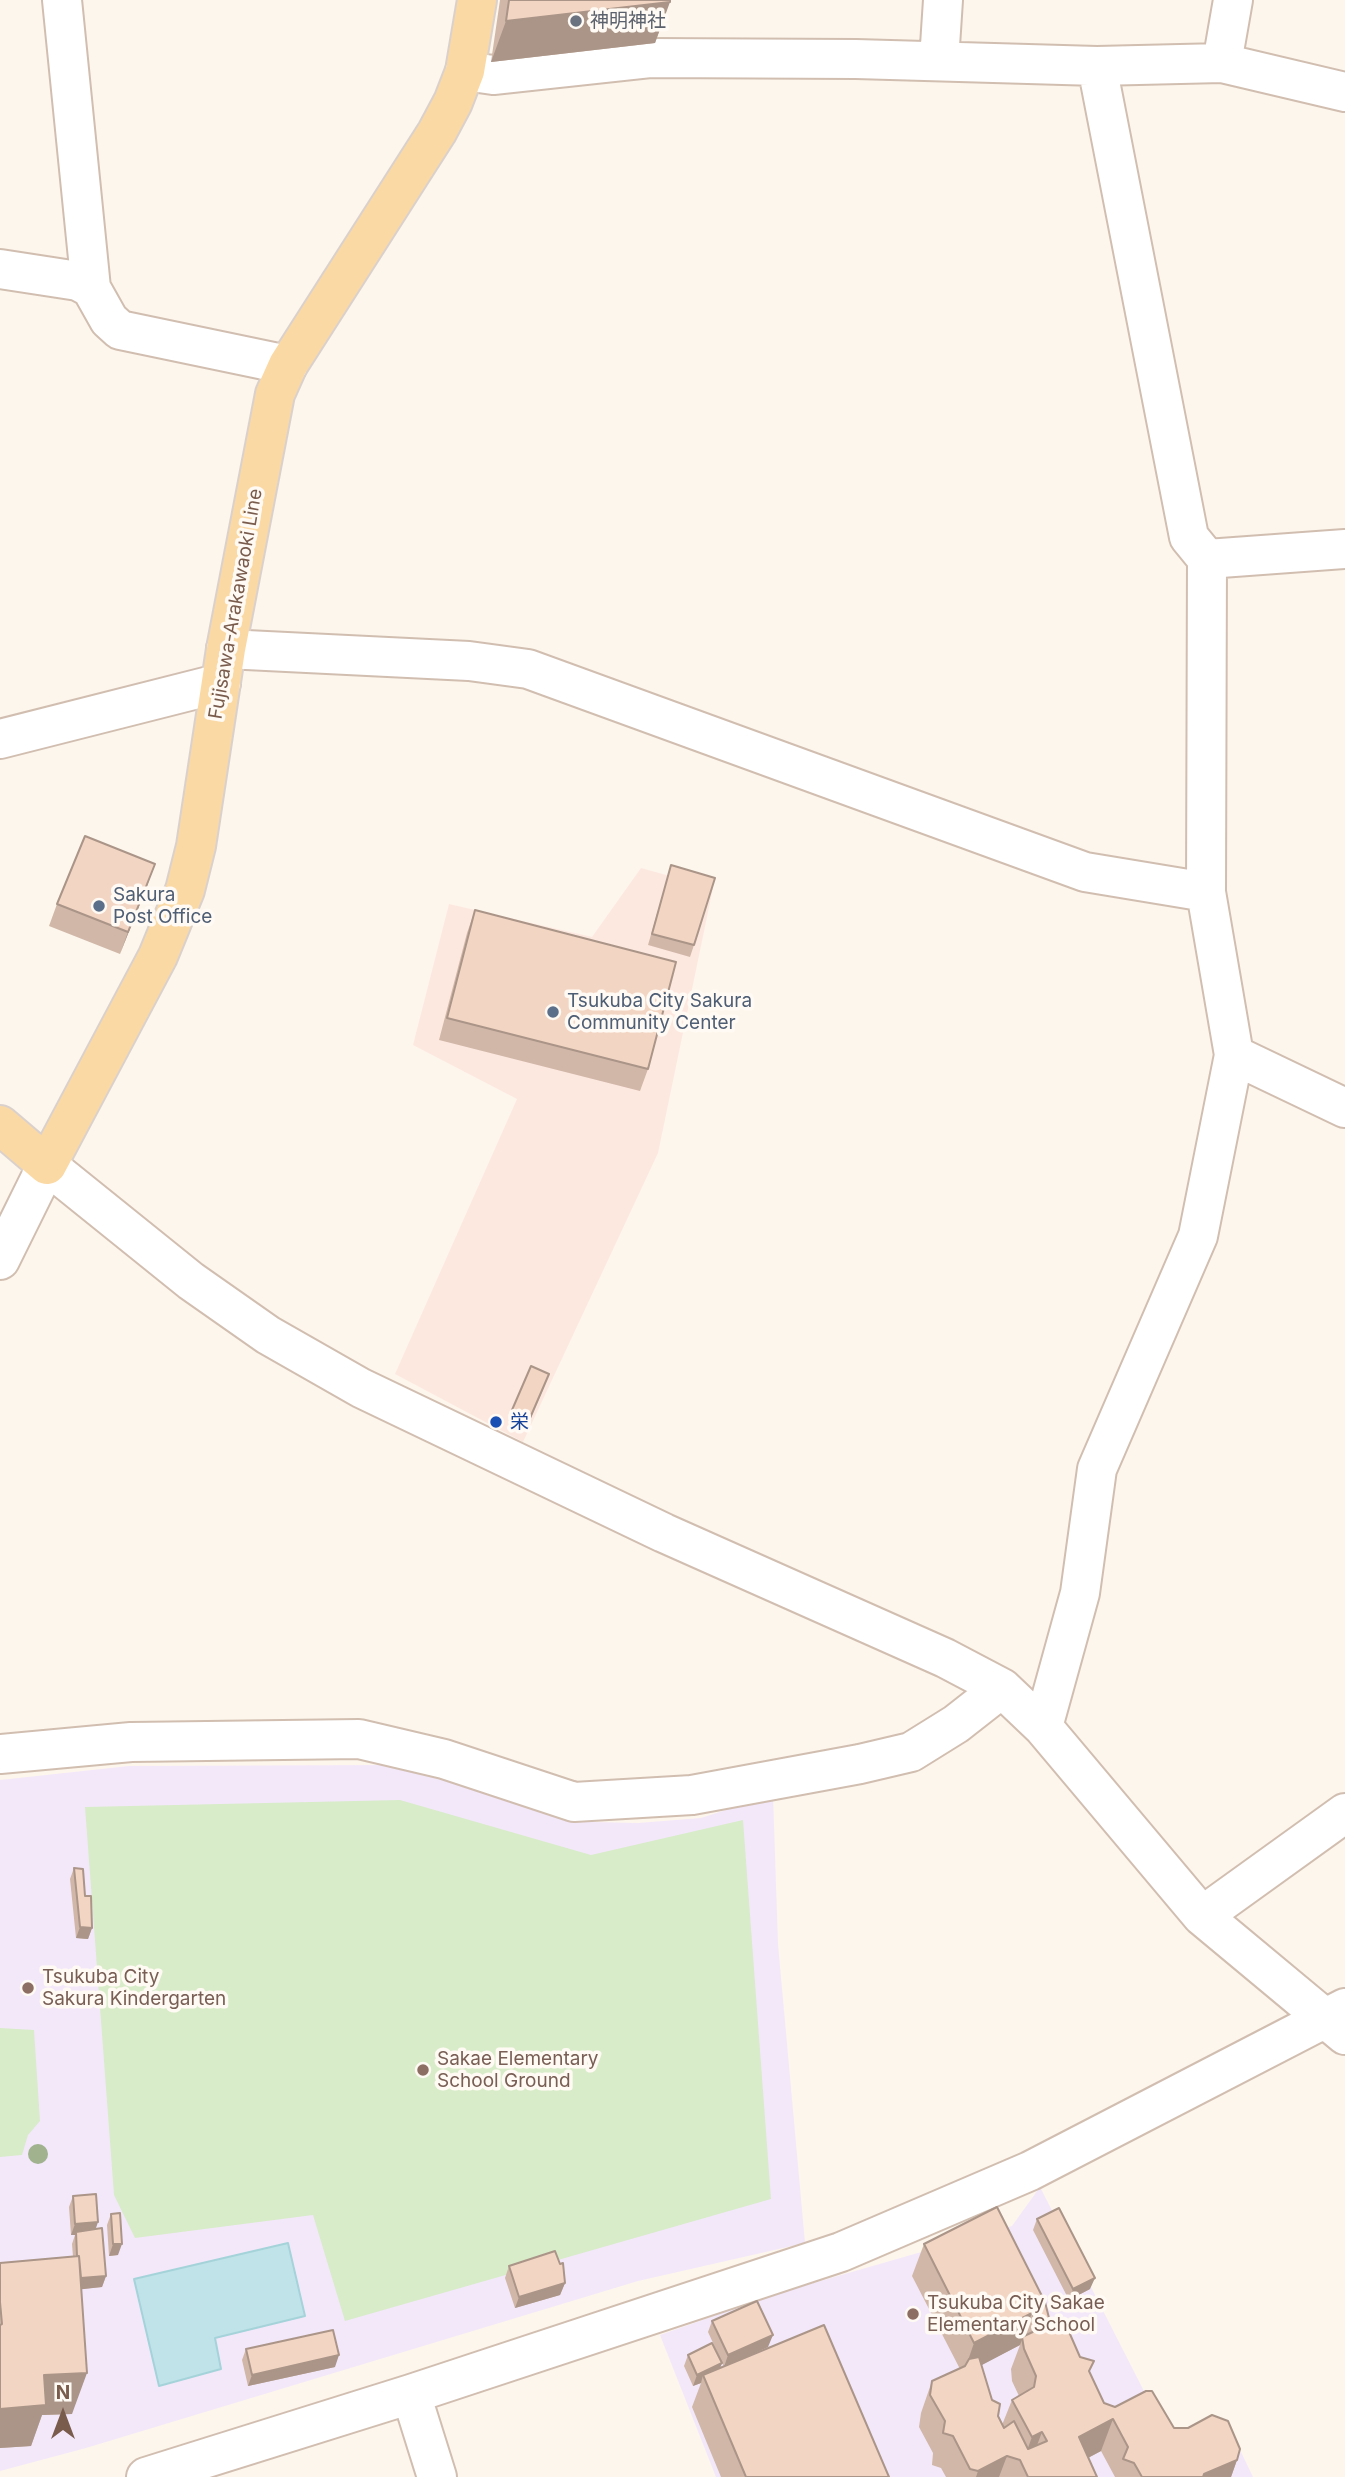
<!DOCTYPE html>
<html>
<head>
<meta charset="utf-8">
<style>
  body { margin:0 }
  #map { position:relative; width:1345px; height:2477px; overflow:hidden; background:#fdf6ec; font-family:Inter,sans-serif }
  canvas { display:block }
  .north { position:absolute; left:28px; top:2379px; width:70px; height:70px; -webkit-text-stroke:5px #fffaf3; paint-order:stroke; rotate:0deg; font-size:19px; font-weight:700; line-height:28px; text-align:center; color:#7a5c4d }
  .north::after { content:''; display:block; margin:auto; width:24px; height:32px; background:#7a5c4d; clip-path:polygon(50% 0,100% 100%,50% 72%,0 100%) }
</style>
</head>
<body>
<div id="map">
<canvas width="1345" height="2477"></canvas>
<div class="north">N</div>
</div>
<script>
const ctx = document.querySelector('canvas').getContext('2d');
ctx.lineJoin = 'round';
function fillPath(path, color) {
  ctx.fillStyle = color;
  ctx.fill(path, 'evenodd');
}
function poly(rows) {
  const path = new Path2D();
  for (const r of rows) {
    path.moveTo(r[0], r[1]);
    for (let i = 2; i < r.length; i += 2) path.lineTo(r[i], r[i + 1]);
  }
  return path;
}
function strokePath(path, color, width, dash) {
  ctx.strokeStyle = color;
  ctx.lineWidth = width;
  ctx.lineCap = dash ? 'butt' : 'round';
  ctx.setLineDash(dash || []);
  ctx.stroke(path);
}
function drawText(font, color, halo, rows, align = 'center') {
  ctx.font = font + ' Inter,"Noto Sans JP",sans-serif';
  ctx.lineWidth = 7;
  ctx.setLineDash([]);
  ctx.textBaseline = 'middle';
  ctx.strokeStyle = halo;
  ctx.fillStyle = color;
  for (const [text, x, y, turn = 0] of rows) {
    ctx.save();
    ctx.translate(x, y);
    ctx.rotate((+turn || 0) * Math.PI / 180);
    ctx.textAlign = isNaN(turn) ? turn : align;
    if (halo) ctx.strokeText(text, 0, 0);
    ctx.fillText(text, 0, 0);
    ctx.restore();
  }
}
const commercial = poly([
  [641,868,713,888,658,1153,523,1442,395,1374,517,1099,413,1045,449,904,592,937]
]);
const education = poly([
  [395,1765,591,1822,638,1823,701,1818,773,1795,778,1944,805,2243,638,2281,86,2448,0,2471,0,1780,129,1766],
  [1040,2187,1176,2454,1229,2427,1253,2477,716,2477,660,2335,782,2292,1012,2226]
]);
const green = poly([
  [400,1800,591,1855,743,1820,771,2199,345,2321,313,2215,135,2238,114,2195,85,1807],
  [0,2028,34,2030,40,2121,28,2135,22,2155,0,2157]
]);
const water = poly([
  [288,2243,305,2316,215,2338,221,2369,159,2386,134,2279,288,2243]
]);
const minor = poly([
  [62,0,91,288],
  [939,61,943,0],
  [1222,63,1233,0],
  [465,71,493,75,650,58,856,59,1097,66,1222,63,1345,92],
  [0,269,78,281,91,288,109,320,120,330,288,365],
  [1207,559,1345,549],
  [226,649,469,661,528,669,1085,872,1206,892],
  [0,739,221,683],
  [1234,1055,1345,1108],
  [0,1260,47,1165,191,1281,268,1335,361,1388,664,1533,945,1658,1002,1688,1043,1727,1202,1916,1345,2035],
  [1043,1727,1080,1593,1097,1469,1198,1236,1234,1055,1206,892,1207,559,1189,537,1097,66],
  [0,1754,131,1742,359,1739,444,1759,574,1802,692,1795,860,1764,911,1752,956,1724,1002,1688],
  [1202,1916,1345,1813],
  [411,2394,437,2477],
  [146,2477,411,2394,841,2252,1030,2171,1345,2008]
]);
const major = poly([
  [0,1125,47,1165,158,956,185,890,196,846,226,649,275,394,288,365,437,132,453,102,465,71,477,0]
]);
const trees = [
  [38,2154]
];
const wall = poly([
  [500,0,670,0,655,43,491,62],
  [671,865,694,945,690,957,648,945],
  [147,886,120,954,49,926,57,904],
  [475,910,648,1069,640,1091,439,1040,467,933],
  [545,1385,526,1429,508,1421,512,1410],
  [74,1868,85,1896,92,1928,88,1939,76,1938,70,1879],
  [73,2196,96,2229,106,2276,102,2287,81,2289,72,2414,42,2415,31,2446,0,2448,0,2263,73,2257,72,2244,75,2235,71,2235,69,2207],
  [111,2214,118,2255,109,2256,107,2225],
  [1037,2219,1090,2289,1069,2300,1033,2230],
  [924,2244,1049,2318,1047,2325,1080,2357,1090,2372,1104,2403,1174,2428,1237,2460,1231,2477,1115,2477,1101,2451,1088,2458,1097,2477,946,2477,941,2468,932,2465,933,2453,919,2427,921,2413,932,2381,960,2369,912,2276],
  [1020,2345,1011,2369,1012,2381,1019,2396,1012,2400,1002,2425,992,2400,981,2365],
  [560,2264,565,2283,560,2295,515,2308,505,2278,509,2266],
  [712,2321,768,2347,724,2367,708,2332],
  [246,2349,335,2367,248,2386,242,2360],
  [688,2355,720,2368,889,2477,721,2477,692,2407,701,2383,693,2386,684,2366]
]);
const shadedWall = poly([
  [670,2,655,43,491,62,506,21],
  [155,864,147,886,120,954,128,932],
  [80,1927,92,1928,88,1939,76,1938],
  [98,2222,94,2234,76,2232,75,2235,71,2235,75,2224],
  [113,2244,122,2244,118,2255,109,2256],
  [106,2276,102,2287,75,2290,79,2278],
  [1095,2278,1090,2289,1069,2300,1073,2289],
  [565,2283,560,2295,515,2308,519,2297],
  [1032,2313,1020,2345,963,2375,974,2343],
  [1049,2318,1038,2350,1026,2357,1038,2325],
  [773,2335,768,2347,724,2367,728,2355],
  [339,2355,335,2367,248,2386,252,2375],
  [722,2363,718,2374,703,2375,701,2383,693,2386,697,2375],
  [87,2373,72,2414,42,2415,31,2446,0,2448,0,2409,44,2375],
  [1113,2419,1101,2451,1067,2469,1079,2437],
  [1042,2432,1030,2464,1022,2464,1032,2437],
  [1007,2456,999,2477,976,2477,978,2471],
  [1237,2460,1231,2477,1203,2477,1204,2474]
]);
const building = poly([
  [509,0,670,0,670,2,506,21,509,0],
  [85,836,155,864,128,932,57,904,85,836],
  [671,865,715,878,694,945,652,934,671,865],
  [475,910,676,962,648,1069,447,1018,475,910],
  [531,1366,549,1374,530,1418,512,1410,531,1366],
  [74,1868,83,1869,85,1896,91,1896,92,1928,80,1927,74,1868],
  [96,2194,98,2222,75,2224,73,2196,96,2194],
  [997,2207,1045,2302,1049,2318,1038,2325,1032,2313,974,2343,924,2244,997,2207],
  [1059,2208,1095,2278,1073,2289,1037,2219,1059,2208],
  [120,2213,122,2244,113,2244,111,2214,120,2213],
  [102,2228,106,2276,81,2278,79,2256,77,2256,76,2232,102,2228],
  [555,2251,560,2264,563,2263,565,2283,519,2297,509,2266,555,2251],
  [79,2256,87,2373,44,2375,46,2405,0,2409,0,2325,2,2324,0,2302,0,2263,79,2256],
  [757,2301,773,2335,728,2355,712,2321,757,2301],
  [1054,2322,1066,2325,1080,2357,1094,2361,1089,2371,1104,2403,1115,2407,1146,2391,1152,2391,1174,2428,1188,2428,1212,2415,1228,2421,1240,2449,1237,2460,1204,2474,1203,2477,1142,2477,1134,2463,1123,2459,1128,2447,1113,2419,1079,2437,1097,2477,1028,2477,1020,2460,1007,2456,978,2471,970,2469,953,2436,943,2433,945,2421,930,2395,932,2381,965,2366,969,2359,979,2357,992,2400,1000,2404,998,2416,1004,2428,1014,2421,1028,2449,1047,2441,1042,2432,1032,2437,1012,2400,1034,2387,1036,2376,1024,2349,1022,2337,1054,2322],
  [824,2325,889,2477,746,2477,703,2375,824,2325],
  [333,2330,339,2355,252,2375,246,2349,333,2330],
  [712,2343,722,2363,697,2375,688,2355,712,2343]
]);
const markers = [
  [576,21,7,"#6b7280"],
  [99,906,7,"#5c6f8a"],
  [553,1012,7,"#5c6f8a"],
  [496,1422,7,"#1a4fb4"],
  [28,1988,7,"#8d6e63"],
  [423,2070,7,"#8d6e63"],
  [913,2314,7,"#8d6e63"]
];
const worshipNames = [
  ["神明神社",590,21]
];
const streetNames = [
  ["Fujisawa-Arakawaoki Line",236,604,-80]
];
const serviceNames = [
  ["Sakura",113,895],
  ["Post Office",113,917],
  ["Tsukuba City Sakura",567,1001],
  ["Community Center",567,1023]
];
const transitNames = [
  ["栄",510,1422]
];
const educationNames = [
  ["Tsukuba City",42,1977],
  ["Sakura Kindergarten",42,1999],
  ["Sakae Elementary",437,2059],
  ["School Ground",437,2081],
  ["Tsukuba City Sakae",927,2303],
  ["Elementary School",927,2325]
];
fillPath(commercial, '#fde8e0');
fillPath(education, '#f3e8fa');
fillPath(green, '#d8ecc9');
fillPath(water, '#bfe3e8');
strokePath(water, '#a5d3da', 2);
strokePath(minor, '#d1beb0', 42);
strokePath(major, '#dad1cd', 42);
strokePath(minor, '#fff', 38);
strokePath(major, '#fbd9a5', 38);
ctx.fillStyle = '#a0b28e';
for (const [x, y] of trees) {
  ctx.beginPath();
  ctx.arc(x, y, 10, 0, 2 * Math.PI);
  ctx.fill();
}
fillPath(wall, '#d1b7a8');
fillPath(shadedWall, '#aa9588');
fillPath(building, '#f3d5c3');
strokePath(building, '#aa9588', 2);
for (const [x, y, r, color] of markers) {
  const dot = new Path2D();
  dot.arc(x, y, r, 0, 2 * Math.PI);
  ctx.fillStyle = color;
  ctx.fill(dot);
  strokePath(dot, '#fffaf3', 2.5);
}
drawText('19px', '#5b616d', '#fffaf3', worshipNames, 'left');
drawText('19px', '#7a5c4d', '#fffaf3', streetNames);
drawText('19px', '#4e5e75', '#fffaf3', serviceNames, 'left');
drawText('19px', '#164399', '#fffaf3', transitNames, 'left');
drawText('19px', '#785e54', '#fffaf3', educationNames, 'left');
</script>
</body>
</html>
